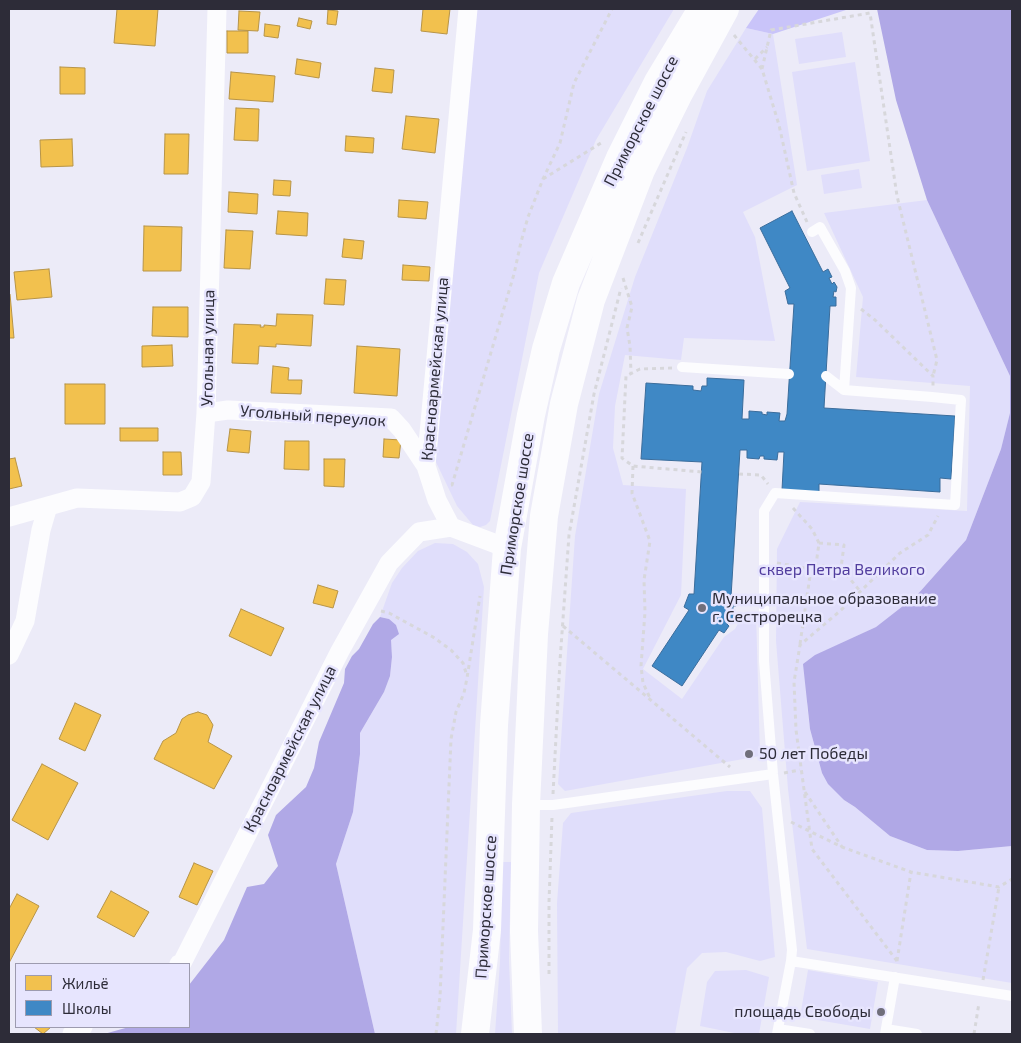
<!DOCTYPE html>
<html>
<head>
<meta charset="utf-8">
<style>
  body { margin:0 }
  #map { position:relative; width:1021px; height:1043px; overflow:hidden; background:#ecebf8; font-family:"Exo 2",sans-serif }
  canvas { display:block }
  .frame { position:absolute; inset:0; border:10px solid #2d2c38; pointer-events:none }
  .legend { position:absolute; left:15px; top:963px; width:175px; height:65px; box-sizing:border-box; background:#e7e5fe; border:1px solid #9d9baf; margin:0; padding:6px 9px; list-style:none; font-size:15px; color:#2d2c38 }
  .legend li { display:flex; align-items:center; gap:10px; height:25px }
  .legend b { width:25px; border:1px solid #9d9baf }
</style>
</head>
<body>
<div id="map">
<canvas width="1021" height="1043"></canvas>
<div class="frame"></div>
<ul class="legend">
<li><b style="height:14px;background:#f2c14e"></b>Жильё</li>
<li><b style="height:14px;background:#3f88c5"></b>Школы</li>
</ul>
</div>
<script>
const ctx = document.querySelector('canvas').getContext('2d');
ctx.lineJoin = 'round';
function fillPath(path, color) {
  ctx.fillStyle = color;
  ctx.fill(path, 'evenodd');
}
function poly(rows) {
  const path = new Path2D();
  for (const r of rows) {
    path.moveTo(r[0], r[1]);
    for (let i = 2; i < r.length; i += 2) path.lineTo(r[i], r[i + 1]);
  }
  return path;
}
function strokePath(path, color, width, dash) {
  ctx.strokeStyle = color;
  ctx.lineWidth = width;
  ctx.lineCap = dash ? 'butt' : 'round';
  ctx.setLineDash(dash || []);
  ctx.stroke(path);
}
function drawText(font, color, halo, rows, align = 'center') {
  ctx.font = font + ' "Exo 2",sans-serif';
  ctx.lineWidth = 5;
  ctx.setLineDash([]);
  ctx.textBaseline = 'middle';
  ctx.strokeStyle = halo;
  ctx.fillStyle = color;
  for (const [text, x, y, turn = 0] of rows) {
    ctx.save();
    ctx.translate(x, y);
    ctx.rotate((+turn || 0) * Math.PI / 180);
    ctx.textAlign = isNaN(turn) ? turn : align;
    if (halo) ctx.strokeText(text, 0, 0);
    ctx.fillText(text, 0, 0);
    ctx.restore();
  }
}
const green = poly([
  [474,9,674,9,596,140,539,273,490,521,486,525,480,527,473,525,457,506,435,460],
  [746,28,773,34,797,185,743,212,755,237,775,341,684,338,681,360,625,355,615,406,613,448,623,485,686,489,681,595,643,669,682,699,724,637,735,629,744,613,756,612,760,756,565,791,558,784,575,536,599,394,635,277,687,148,707,91],
  [842,32,846,57,799,64,795,39],
  [855,62,870,161,807,171,792,72],
  [859,169,862,188,824,194,821,175],
  [927,200,1010,376,1010,413,1001,449,966,540,917,595,876,627,816,655,807,705,810,729,822,773,844,800,855,807,890,836,927,850,958,851,1012,846,1012,983,807,949,788,789,776,641,777,549,800,502,967,511,970,386,856,377,863,297,824,213],
  [435,543,453,544,467,552,478,564,484,587,456,1034,375,1034,336,864,353,812,360,754,360,733,384,692,390,676,392,657,389,619,380,617,392,583,402,568,418,551],
  [727,791,750,791,762,808,775,957,760,961,726,952,702,953,687,968,675,1034,558,1034,557,903,563,823,571,813],
  [502,862,511,862,509,961,512,1034,495,1034,500,962],
  [746,970,769,977,759,1034,739,1034,700,1026,707,982,715,971],
  [808,970,878,982,870,1029,800,1017]
]);
const forest = poly([
  [759,9,849,9,773,34,746,28]
]);
const water = poly([
  [877,9,1012,9,1012,846,958,851,927,850,890,836,855,807,844,800,828,784,822,773,810,729,803,664,815,655,876,627,917,595,966,540,1001,449,1010,413,1010,376,927,200,896,100],
  [380,617,389,619,396,625,399,634,391,640,392,657,390,676,384,692,360,733,360,754,353,812,336,864,375,1034,104,1034,129,1027,189,1027,189,985,224,940,247,887,264,884,278,866,268,835,276,815,306,787,314,768,319,742,344,683,345,669,352,656,359,649,373,624]
]);
const homes = poly([
  [117,9,158,9,155,46,114,43,117,9],
  [423,9,450,9,447,34,421,31,423,9],
  [328,10,338,11,336,25,327,24,328,10],
  [239,11,260,12,258,31,238,30,239,11],
  [299,18,312,21,310,29,297,26,299,18],
  [265,24,280,26,278,38,264,36,265,24],
  [227,31,248,31,248,53,227,53,227,31],
  [297,59,321,63,319,78,295,74,297,59],
  [60,67,85,68,85,94,60,94,60,67],
  [375,68,394,70,392,93,372,91,375,68],
  [231,72,275,76,273,102,229,99,231,72],
  [236,108,259,109,258,141,234,140,236,108],
  [406,116,439,119,435,153,402,149,406,116],
  [165,134,189,134,188,174,164,174,165,134],
  [346,136,374,138,373,153,345,151,346,136],
  [72,139,73,166,41,167,40,140,72,139],
  [274,180,291,181,290,196,273,195,274,180],
  [229,192,258,194,257,214,228,212,229,192],
  [399,200,428,202,426,219,398,217,399,200],
  [278,211,308,213,307,236,276,234,278,211],
  [144,226,182,227,181,271,143,271,144,226],
  [226,230,253,231,250,269,224,268,226,230],
  [344,239,364,241,362,259,342,257,344,239],
  [403,265,430,267,429,281,402,280,403,265],
  [49,269,52,297,17,300,14,272,49,269],
  [326,279,346,280,344,305,324,304,326,279],
  [9,294,10,294,14,338,9,338,9,294],
  [153,307,188,307,188,337,152,336,153,307],
  [277,314,313,315,311,346,276,344,276,347,259,346,258,364,232,363,234,324,261,325,260,327,264,327,264,325,276,326,277,314],
  [172,345,173,366,142,367,142,346,172,345],
  [357,346,400,349,397,396,354,393,357,346],
  [273,366,289,368,288,380,302,380,301,394,271,393,273,366],
  [65,384,105,384,105,424,65,424,65,384],
  [120,428,158,428,158,441,120,441,120,428],
  [230,429,251,431,249,453,227,451,230,429],
  [384,439,401,440,399,458,383,457,384,439],
  [285,441,309,441,309,470,284,469,285,441],
  [163,452,181,452,182,475,163,475,163,452],
  [15,458,22,486,9,489,9,459,15,458],
  [324,459,345,459,344,487,324,486,324,459],
  [318,585,338,591,333,608,313,603,318,585],
  [241,609,284,628,271,656,229,636,241,609],
  [75,703,101,715,85,751,59,739,75,703],
  [198,712,207,715,213,725,208,742,232,756,214,789,154,759,163,741,176,733,182,719,188,715,198,712],
  [42,764,78,783,48,840,12,820,42,764],
  [194,863,213,871,197,905,179,897,194,863],
  [111,891,149,912,134,937,97,917,111,891],
  [17,894,39,906,9,963,9,909,17,894],
  [34,1027,51,1027,43,1034,34,1027]
]);
const schools = poly([
  [792,211,823,272,828,269,832,277,829,278,832,284,834,282,837,287,836,292,834,291,833,297,836,297,836,306,830,306,824,408,955,416,951,479,940,478,940,492,819,484,819,492,782,490,784,452,778,452,777,460,764,459,764,456,760,456,759,459,747,458,747,450,740,450,731,597,737,597,736,606,733,606,733,612,736,612,735,617,732,621,730,619,728,621,727,624,729,626,724,633,719,630,682,686,652,666,689,610,684,607,689,594,694,594,702,462,641,459,646,383,693,386,693,390,701,391,702,386,707,386,707,378,744,380,742,419,749,419,749,411,762,412,762,414,767,415,767,412,780,413,779,421,785,421,787,414,794,304,788,304,785,291,790,288,760,228,792,211]
]);
const path = poly([
  [734,35,762,69,779,125,794,193,807,222],
  [755,59,767,47],
  [762,69,771,30,870,13,897,196,937,360,933,376],
  [543,179,601,143],
  [638,243,686,132],
  [623,278,632,307,627,328,630,346,631,374],
  [861,309,875,320,933,376,933,386],
  [672,368,640,369,626,376,622,458,633,466,702,472],
  [633,466,632,493,650,541,644,580,645,612,641,666,643,683,651,700],
  [739,474,761,475,768,484],
  [451,485,452,485,514,274,521,242,528,217,543,179,560,143,574,83,612,9],
  [793,508,812,529,819,543],
  [819,543,844,545,841,568,816,565,819,543],
  [777,563,811,569],
  [841,568,860,591],
  [381,611,389,613,433,637,451,650,463,663,467,676],
  [563,626,730,767],
  [800,644,811,569,816,565],
  [784,773,800,770],
  [805,792,842,847],
  [553,794,560,661,569,535,594,394,621,288],
  [791,822,842,847,911,872,999,887,1012,879],
  [897,961,812,849,796,730,794,682,800,645,840,611,900,553,928,535,938,516],
  [897,961,911,872],
  [549,974,549,902,552,817],
  [983,980,999,887],
  [436,1034,440,997,451,739,456,712,464,693,467,678,480,596],
  [974,1034,979,1003]
]);
const lane = poly([
  [812,232,820,227,845,271,851,288,844,390],
  [682,367,789,374],
  [526,805,553,805,773,774],
  [791,961,1012,996],
  [778,1029,810,1034],
  [886,1029,917,1034],
  [777,1034,791,961,792,950,773,774,764,661,764,511,775,493,955,505,961,400,932,397,844,390,826,376],
  [885,1034,895,977]
]);
const street = poly([
  [206,413,228,410,391,418,402,430,426,466],
  [9,517,77,498,180,502,192,497,201,482,206,413,217,9],
  [451,527,507,548],
  [9,655,25,621,41,530,48,506],
  [179,964,182,963,340,651,389,563,419,532,451,527,437,500,426,466,468,9],
  [72,1034,83,1027]
]);
const highway = poly([
  [475,1034,487,930,494,725,507,548,531,415,546,349,566,283,620,158,658,82,702,9],
  [528,1034,524,931,526,805,534,634,544,516,564,404,591,300,641,170,678,95,725,9]
]);
const markers = [
  [702,608,5,"#706f7b"],
  [749,754,5,"#706f7b"],
  [881,1012,5,"#706f7b"]
];
const streetNames = [
  ["Приморское шоссе",641,121,-63],
  ["Угольная улица",208,348,-89],
  ["Красноармейская улица",435,369,-85],
  ["Угольный переулок",313,416,4],
  ["Приморское шоссе",517,504,-81],
  ["Красноармейская улица",290,749,-63],
  ["Приморское шоссе",486,907,-86]
];
const parkNames = [
  ["сквер Петра Великого",842,570]
];
const poiNames = [
  ["Муниципальное образование",712,599],
  ["г. Сестрорецка",712,617],
  ["50 лет Победы",759,754],
  ["площадь Свободы",871,1012,"right"]
];
fillPath(green, '#e0defb');
fillPath(forest, '#c9c4f9');
fillPath(water, '#b0a8e6');
fillPath(homes, '#f2c14e');
strokePath(homes, '#b79447', 1);
fillPath(schools, '#3f88c5');
strokePath(schools, '#3a6c9b', 1);
strokePath(path, '#d7d7db', 3, [4, 4]);
strokePath(lane, '#fcfcfe', 10);
strokePath(street, '#fcfcfe', 19);
strokePath(highway, '#fcfcfe', 28);
for (const [x, y, r, color] of markers) {
  const dot = new Path2D();
  dot.arc(x, y, r, 0, 2 * Math.PI);
  ctx.fillStyle = color;
  ctx.fill(dot);
  strokePath(dot, '#e7e5fe', 2);
}
drawText('16px', '#2d2c38', '#e7e5fe', streetNames);
drawText('16px', '#513d9e', '#e7e5fe', parkNames);
drawText('16px', '#2d2c38', '#e7e5fe', poiNames, 'left');
</script>
</body>
</html>
